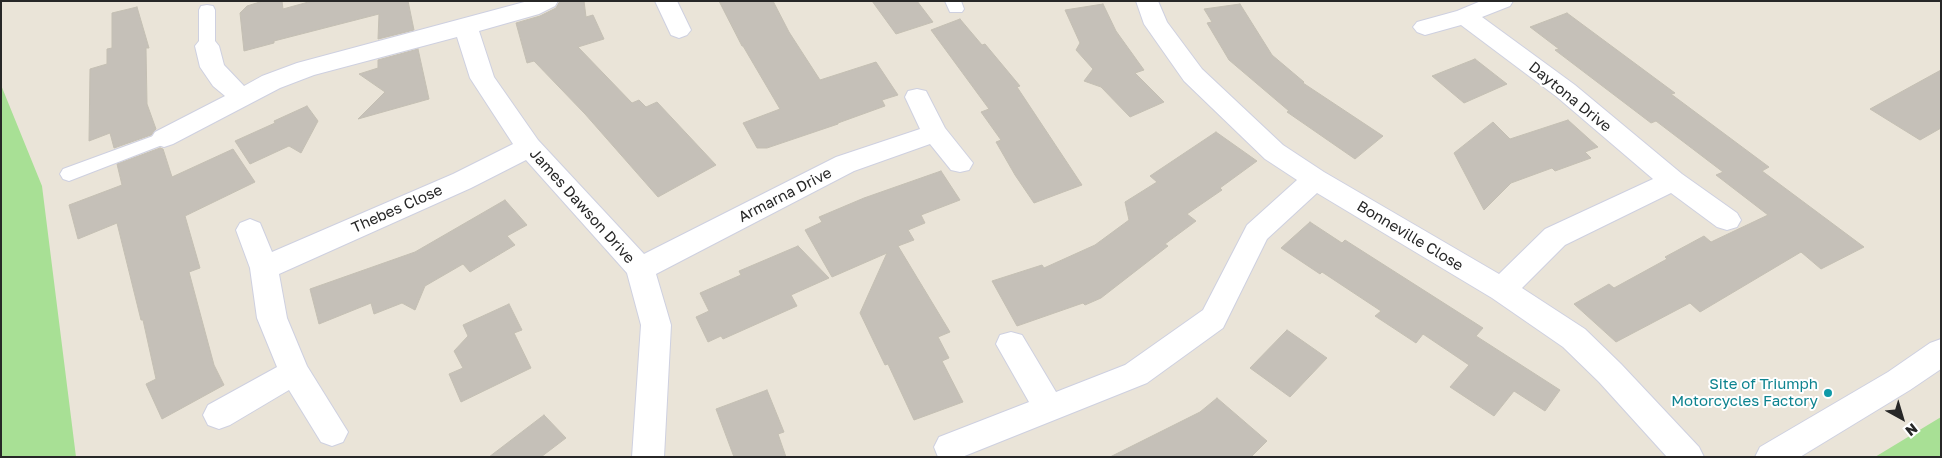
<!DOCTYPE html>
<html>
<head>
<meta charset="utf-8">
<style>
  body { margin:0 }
  #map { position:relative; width:1942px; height:458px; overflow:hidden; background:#eae4d8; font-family:"Golos Text",sans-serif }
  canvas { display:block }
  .frame { position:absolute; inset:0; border:2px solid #272727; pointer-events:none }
  .north { position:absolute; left:1877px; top:393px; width:50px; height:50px; -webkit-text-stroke:4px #fff; paint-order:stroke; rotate:141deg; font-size:14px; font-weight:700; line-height:20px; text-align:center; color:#272727 }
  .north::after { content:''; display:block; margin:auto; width:18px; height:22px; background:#272727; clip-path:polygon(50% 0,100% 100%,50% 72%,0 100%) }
</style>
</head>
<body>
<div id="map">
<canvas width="1942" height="458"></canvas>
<div class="frame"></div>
<div class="north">N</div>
</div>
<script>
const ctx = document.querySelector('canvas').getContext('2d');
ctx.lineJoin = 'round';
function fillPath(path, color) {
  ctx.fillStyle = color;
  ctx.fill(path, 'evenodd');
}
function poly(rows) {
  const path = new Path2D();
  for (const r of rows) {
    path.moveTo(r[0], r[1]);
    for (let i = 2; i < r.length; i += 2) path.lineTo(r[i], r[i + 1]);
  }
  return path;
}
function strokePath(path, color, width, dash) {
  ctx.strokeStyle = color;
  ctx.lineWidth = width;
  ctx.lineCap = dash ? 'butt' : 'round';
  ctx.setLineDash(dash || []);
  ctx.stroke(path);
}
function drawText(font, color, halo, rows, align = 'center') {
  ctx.font = font + ' "Golos Text",sans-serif';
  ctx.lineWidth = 4;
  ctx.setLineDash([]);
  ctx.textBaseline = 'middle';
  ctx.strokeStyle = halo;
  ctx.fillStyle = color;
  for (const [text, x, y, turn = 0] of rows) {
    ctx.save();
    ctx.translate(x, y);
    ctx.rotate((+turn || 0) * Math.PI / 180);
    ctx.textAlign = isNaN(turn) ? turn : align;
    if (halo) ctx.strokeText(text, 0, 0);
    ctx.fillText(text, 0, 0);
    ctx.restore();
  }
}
const green = poly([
  [1,85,42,186,76,457,1,457],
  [1941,417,1941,457,1875,457]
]);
const building = poly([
  [263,1,282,1,283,9,312,1,408,1,414,30,378,39,379,14,274,41,274,43,244,51,240,13,247,6,263,1],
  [560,1,584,1,586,17,593,15,604,39,578,47,632,103,639,100,646,107,657,102,716,165,658,197,585,114,534,61,527,63,516,23,540,16,556,8,560,1],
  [719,1,773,1,789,32,820,80,876,62,898,95,882,100,885,106,838,123,838,124,767,148,757,148,743,123,780,109,743,46,742,46,719,1],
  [872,1,917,1,933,22,896,34,872,1],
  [1103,4,1116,31,1144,70,1135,73,1164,102,1130,117,1101,87,1084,81,1093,69,1076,50,1080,43,1065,10,1103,4],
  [1240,4,1272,55,1304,82,1303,83,1383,136,1355,159,1287,112,1289,111,1229,60,1207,23,1212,22,1204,9,1240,4],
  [137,7,149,48,146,48,147,104,156,129,151,135,114,148,110,133,89,141,90,69,107,64,107,49,112,48,112,13,137,7],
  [1567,13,1675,93,1671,94,1769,167,1762,171,1864,247,1821,269,1801,252,1700,312,1690,303,1616,342,1574,304,1609,284,1614,288,1667,259,1665,257,1704,236,1711,242,1768,215,1716,175,1723,172,1656,121,1651,123,1555,50,1559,49,1530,27,1567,13],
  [960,19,982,45,985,44,1020,86,1017,87,1082,185,1034,203,1015,175,996,142,1001,140,981,112,989,109,931,30,960,19],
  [418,49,429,99,358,119,385,92,359,74,378,68,378,60,418,49],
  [1475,59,1507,84,1464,103,1432,76,1475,59],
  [1941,70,1941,128,1920,140,1870,109,1941,70],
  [307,106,318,121,301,153,289,146,250,164,235,141,275,123,274,121,307,106],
  [1568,120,1598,147,1585,152,1591,158,1555,171,1552,168,1511,183,1484,210,1454,153,1493,122,1510,139,1568,120],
  [1216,132,1257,161,1220,188,1222,190,1187,214,1196,221,1165,244,1168,246,1101,298,1085,305,1083,303,1017,326,992,281,1042,265,1044,268,1095,245,1129,220,1125,202,1157,182,1150,176,1216,132],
  [160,148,163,149,172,177,233,149,255,182,185,216,200,268,189,272,214,365,224,385,162,419,146,384,156,379,143,320,141,320,117,223,78,239,69,205,122,185,117,164,160,148],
  [941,171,960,200,921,215,925,223,908,230,914,240,898,246,950,332,938,337,949,358,942,361,963,402,914,420,888,364,885,365,860,313,887,253,832,277,805,230,822,222,819,217,864,198,941,171],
  [505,200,527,225,507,236,515,245,470,272,463,264,425,286,415,310,402,303,374,314,371,303,319,324,310,289,415,252,505,200],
  [1310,222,1342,243,1345,240,1483,328,1476,336,1560,390,1545,411,1514,391,1494,416,1450,387,1469,365,1423,334,1416,343,1375,316,1381,311,1322,272,1320,274,1281,248,1310,222],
  [798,246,829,278,791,295,797,306,723,339,721,336,708,342,696,317,709,311,700,293,741,275,739,271,798,246],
  [509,304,522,330,514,333,531,368,461,402,449,374,463,368,454,351,468,336,463,325,509,304],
  [1287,330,1327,358,1290,397,1250,368,1287,330],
  [767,390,784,432,778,434,786,457,734,457,716,409,767,390],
  [1217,398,1267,441,1251,457,1110,457,1200,412,1217,398],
  [544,415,566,438,541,457,489,457,544,415]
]);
const service = poly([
  [945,1,961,1,964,9,962,12,950,12,945,1],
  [207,5,213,6,215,10,215,46,213,50,207,51,201,50,199,46,199,10,201,6,207,5],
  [164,132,170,134,173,138,170,142,69,181,63,179,60,174,63,169,164,132]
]);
const minor = poly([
  [528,1,558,1,555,6,539,14,479,31,494,77,538,140,644,254,836,157,920,129,905,97,908,91,917,89,926,91,945,128,973,163,969,170,960,172,951,170,930,144,854,171,656,274,671,325,664,457,632,457,641,325,627,273,526,160,471,188,279,274,287,318,307,366,348,432,343,442,332,446,321,442,289,390,230,425,219,429,208,425,203,415,208,405,277,367,257,318,250,268,236,230,240,223,250,219,260,223,272,252,453,174,513,144,470,78,457,37,314,75,280,88,173,144,164,147,155,144,151,138,155,132,225,96,213,86,200,67,195,46,199,41,207,38,215,41,219,46,224,65,244,86,262,76,297,63,528,1],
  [655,1,677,1,691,30,687,35,679,38,671,35,655,1],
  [1136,1,1158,1,1167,22,1202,69,1283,145,1324,172,1499,274,1545,229,1653,179,1557,97,1461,25,1425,35,1417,32,1413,27,1417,22,1457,11,1481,1,1513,1,1510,6,1482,17,1575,85,1682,174,1737,213,1741,220,1737,227,1727,230,1717,227,1671,193,1565,245,1522,288,1585,329,1621,364,1699,447,1704,457,1667,457,1599,382,1563,347,1492,298,1317,193,1267,239,1223,328,1147,383,962,457,938,457,934,447,939,437,1029,402,996,344,1000,335,1011,332,1022,335,1056,392,1125,365,1203,310,1247,225,1297,180,1265,159,1184,81,1144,24,1136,1]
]);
const secondary = poly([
  [1941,339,1941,369,1910,390,1800,457,1755,457,1760,447,1888,372,1930,343,1941,339]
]);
const markers = [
  [1828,393,5,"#0f9aa8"]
];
const streetNames = [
  ["Daytona Drive",1570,97,39],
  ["Armarna Drive",785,195,-27],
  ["James Dawson Drive",582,206,48],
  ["Thebes Close",397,209,-24],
  ["Bonneville Close",1410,236,31]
];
const cultureNames = [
  ["Site of Triumph",1818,384],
  ["Motorcycles Factory",1818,401]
];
fillPath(green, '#a8e095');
fillPath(building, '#c5c0b8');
strokePath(building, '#c4bfb3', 1);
strokePath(service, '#ced0e0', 2);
strokePath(minor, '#ced0e0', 2);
strokePath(secondary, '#ced0e0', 2);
fillPath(service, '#fff');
fillPath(minor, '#fff');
fillPath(secondary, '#fff');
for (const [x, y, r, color] of markers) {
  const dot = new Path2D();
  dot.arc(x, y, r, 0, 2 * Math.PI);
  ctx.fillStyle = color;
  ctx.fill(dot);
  strokePath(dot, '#fff', 2);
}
drawText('15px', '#272727', '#fff', streetNames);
drawText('15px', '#0d838f', '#fff', cultureNames, 'right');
</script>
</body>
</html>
